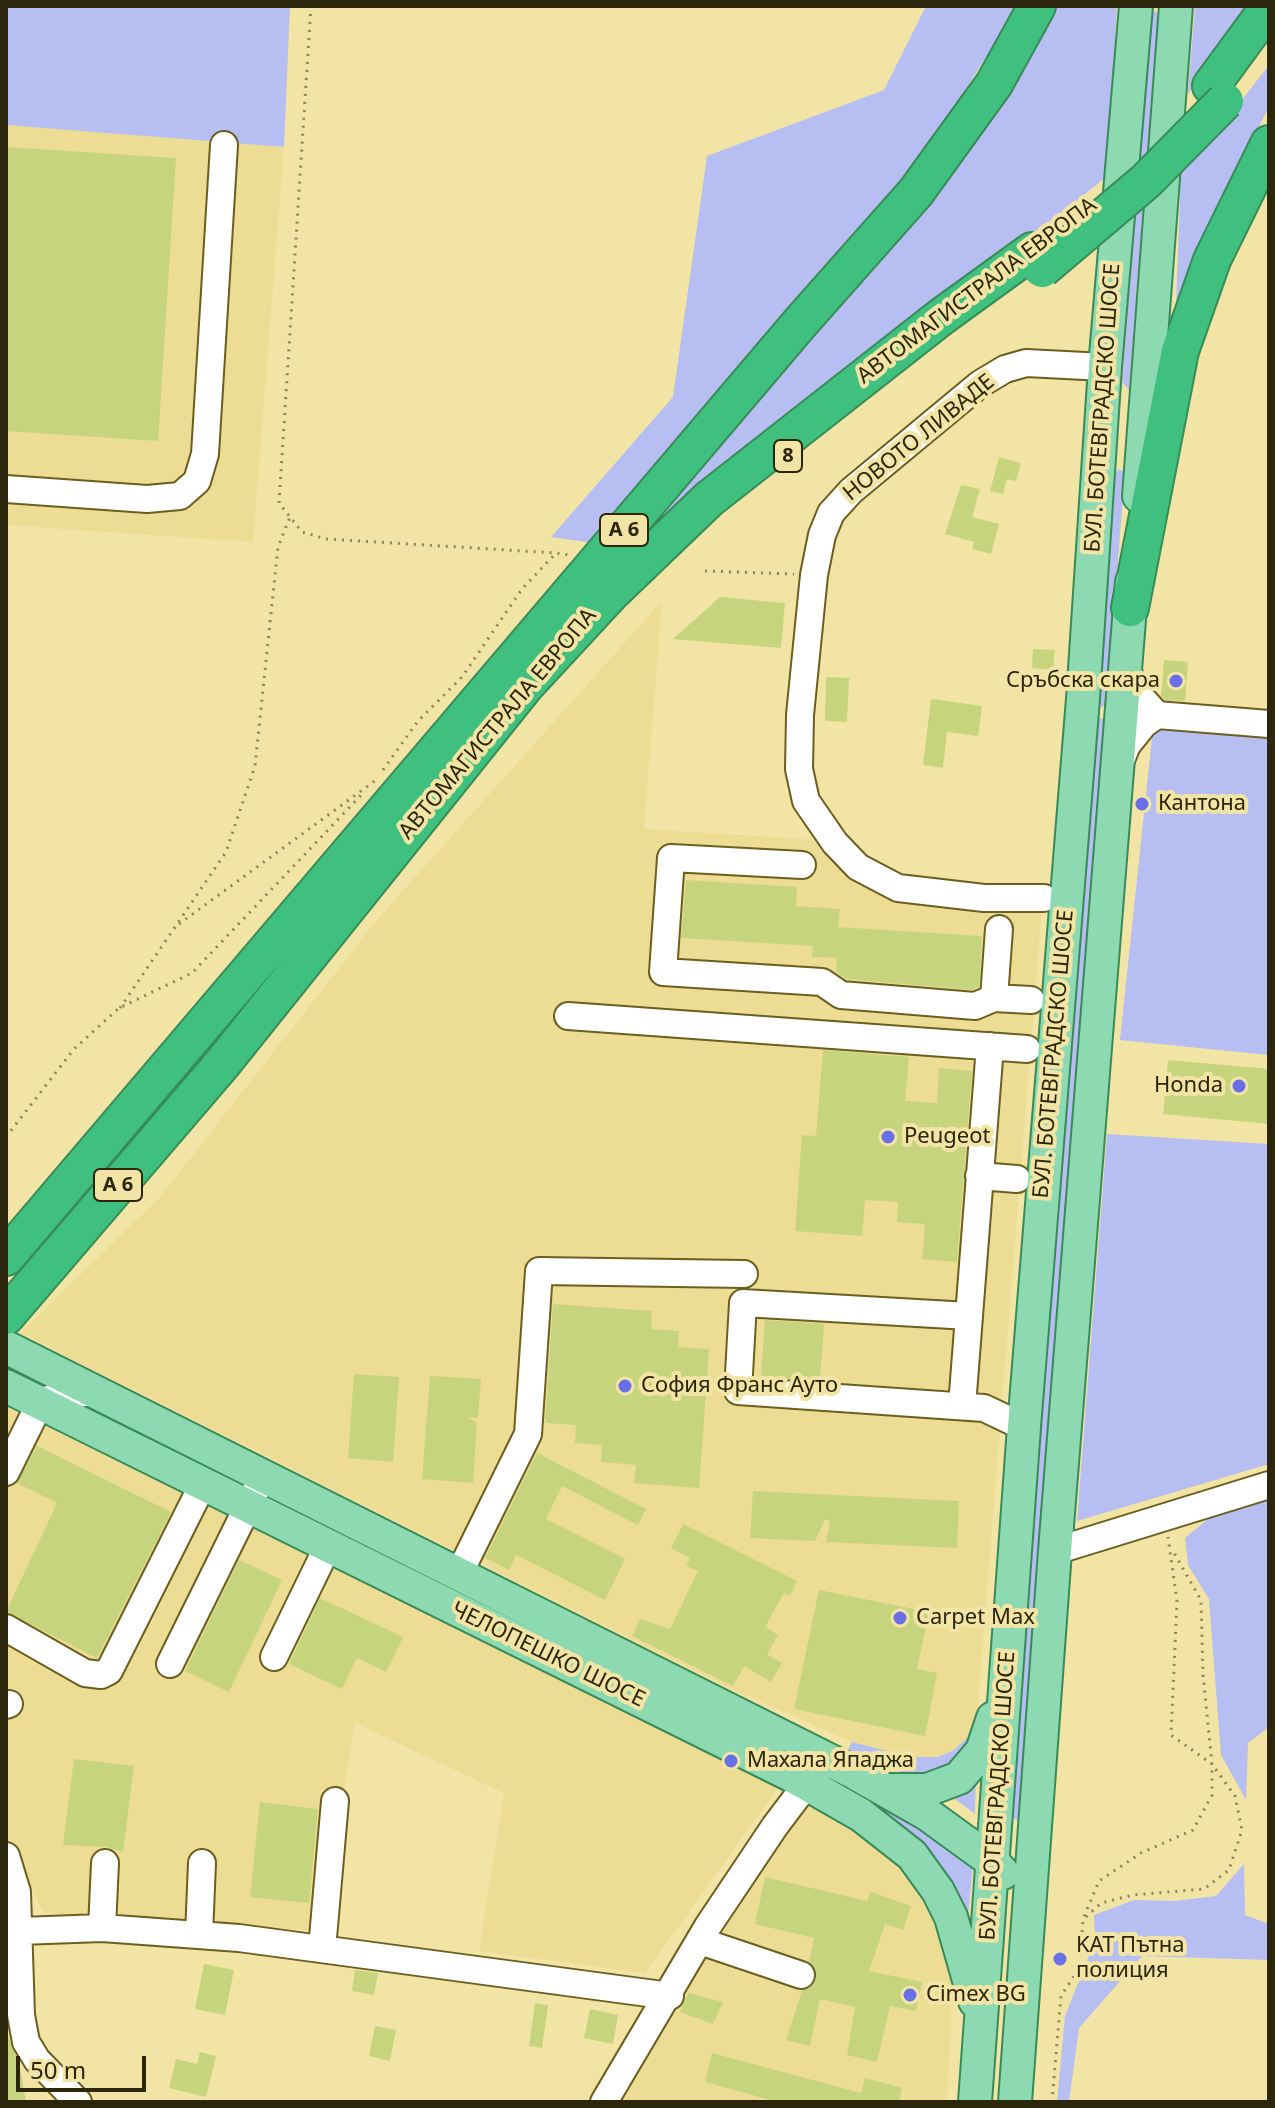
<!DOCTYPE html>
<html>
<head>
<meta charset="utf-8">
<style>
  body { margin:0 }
  #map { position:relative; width:1275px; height:2108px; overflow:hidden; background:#f2e4a5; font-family:"Noto Sans",sans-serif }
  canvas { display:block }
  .frame { position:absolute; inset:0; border:8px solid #2b260c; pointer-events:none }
  .scale { position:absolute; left:16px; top:2056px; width:130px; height:36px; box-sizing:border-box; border:4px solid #2b260c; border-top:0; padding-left:10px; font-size:24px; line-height:28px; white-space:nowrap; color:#2b260c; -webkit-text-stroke:6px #f2e4a5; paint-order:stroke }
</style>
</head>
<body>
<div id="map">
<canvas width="1275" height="2108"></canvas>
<div class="frame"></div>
<div class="scale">50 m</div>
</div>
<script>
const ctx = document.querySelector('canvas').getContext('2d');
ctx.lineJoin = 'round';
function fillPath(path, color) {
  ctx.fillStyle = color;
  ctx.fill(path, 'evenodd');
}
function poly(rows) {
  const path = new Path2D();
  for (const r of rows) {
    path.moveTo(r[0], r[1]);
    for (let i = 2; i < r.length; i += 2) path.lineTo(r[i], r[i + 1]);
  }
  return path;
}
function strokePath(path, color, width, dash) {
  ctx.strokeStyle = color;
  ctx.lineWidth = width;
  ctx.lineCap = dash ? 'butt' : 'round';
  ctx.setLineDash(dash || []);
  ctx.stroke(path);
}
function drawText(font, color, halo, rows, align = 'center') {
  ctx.font = font + ' "Noto Sans",sans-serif';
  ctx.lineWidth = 8;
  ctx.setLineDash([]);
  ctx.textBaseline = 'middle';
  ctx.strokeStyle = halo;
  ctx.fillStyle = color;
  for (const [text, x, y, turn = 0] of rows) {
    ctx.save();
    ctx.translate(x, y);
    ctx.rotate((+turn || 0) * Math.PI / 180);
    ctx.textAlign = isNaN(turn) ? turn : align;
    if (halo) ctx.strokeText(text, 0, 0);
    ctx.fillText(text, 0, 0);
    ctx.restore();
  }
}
const built = poly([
  [6,125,284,147,253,542,6,525],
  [662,601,644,829,816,840,835,862,1042,907,977,1714,967,1738,954,1750,938,1757,911,1757,852,1742,725,1686,21,1333,161,1196,377,920],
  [6,1404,303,1543,778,1788,645,1973,479,1951,504,1793,355,1723,321,1931,44,1913,6,1838],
  [807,1784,833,1797,951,1917,951,2027,947,2102,609,2102]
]);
const green = poly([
  [6,6,290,6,284,147,6,125],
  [926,6,1018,6,910,178,594,543,551,537,673,397,707,156,884,90],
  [1049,6,1117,6,1106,177,1059,215,935,301,620,570,643,526],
  [1195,6,1254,6,1188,94],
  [1151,11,1158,12,1129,390,1122,382],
  [1269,65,1269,107,1217,207,1192,267,1175,333,1181,167,1234,110],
  [1119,469,1125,473,1106,707,1097,706,1116,472],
  [1095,718,1105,719,1020,1820,1008,1818],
  [1153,728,1269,734,1269,1055,1120,1040],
  [1107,1134,1269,1144,1269,1464,1077,1521],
  [1269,1499,1269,1727,1248,1743,1246,1800,1221,1755,1209,1599,1188,1565,1185,1538,1209,1518],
  [977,1714,974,1740,957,1763,939,1774,916,1776,887,1768,847,1751,852,1742,911,1757,938,1757,954,1750,967,1738],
  [976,1770,975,1814,947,1793],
  [836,1775,885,1801,973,1864,967,1928,829,1784],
  [1244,1864,1245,1915,1269,1924,1269,1960,1142,1956,1079,2028,1069,2102,1057,2102,1065,2016,1095,1940,1094,1915,1134,1900,1175,1901,1216,1896]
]);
const building = poly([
  [6,147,176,158,158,441,6,431],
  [999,457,1021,463,1016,481,1007,479,1003,494,990,491],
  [961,485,980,489,972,517,999,524,991,554,972,549,974,542,945,534],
  [720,597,785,603,781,648,673,639],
  [1033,649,1055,650,1053,670,1032,668],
  [1164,660,1188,662,1185,701,1165,700,1161,696],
  [826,677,849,678,847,722,825,721],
  [931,699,982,706,978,736,947,732,943,768,923,765],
  [686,880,797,887,796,906,840,909,838,927,982,936,979,987,972,990,847,979,836,972,837,958,812,957,813,946,681,938],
  [823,1050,909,1057,905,1101,937,1103,939,1068,972,1071,957,1262,922,1259,925,1224,897,1222,898,1202,865,1200,862,1236,795,1231,802,1135,816,1136],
  [1168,1060,1269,1069,1269,1124,1163,1114],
  [553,1304,652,1311,651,1329,679,1331,678,1347,709,1349,699,1488,634,1483,636,1465,601,1462,602,1445,575,1443,576,1425,545,1423],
  [765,1320,824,1324,820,1381,761,1376],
  [354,1374,399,1377,393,1462,348,1458],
  [430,1376,481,1379,478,1418,467,1417,477,1423,473,1483,422,1479],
  [37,1446,171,1512,97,1658,6,1612,57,1503,17,1483],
  [537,1453,646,1509,638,1525,562,1486,546,1519,625,1559,605,1600,516,1555,509,1570,485,1558],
  [753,1491,959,1501,957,1548,826,1542,830,1521,825,1519,815,1541,750,1538],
  [683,1524,797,1581,790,1596,784,1593,765,1627,778,1635,767,1655,782,1663,771,1682,744,1666,733,1686,632,1636,640,1619,670,1629,698,1571,686,1566,690,1558,671,1548],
  [239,1560,282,1580,229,1692,185,1671],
  [819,1590,929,1612,917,1669,937,1673,925,1736,794,1709],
  [320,1598,403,1637,386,1672,357,1658,342,1689,289,1664],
  [74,1759,134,1766,123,1852,106,1847,63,1845],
  [260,1802,318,1809,309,1903,250,1897],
  [765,1877,867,1901,871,1892,911,1906,903,1930,885,1924,869,1971,922,1982,916,2011,890,2006,877,2062,847,2055,855,2007,820,1999,810,2046,786,2040,802,1991,811,1987,816,1979,816,1971,809,1962,814,1938,755,1924],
  [204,1964,234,1970,225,2015,195,2009],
  [355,1970,378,1973,374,1995,352,1991],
  [688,1993,723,2002,713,2024,680,2012],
  [535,2003,548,2005,542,2048,529,2046],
  [590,2009,618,2015,613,2044,584,2038],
  [375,2026,396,2030,390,2061,369,2056],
  [6,2031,19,2061,26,2102,6,2102],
  [200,2052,216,2056,206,2097,169,2088,176,2059,197,2064],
  [712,2053,861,2093,865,2078,902,2088,899,2102,778,2102,705,2082]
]);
const path = poly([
  [311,6,279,503,302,532,327,539,556,553],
  [705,571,794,574],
  [383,770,418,721,462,677,522,589,556,553,569,555],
  [179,924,376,780],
  [120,1008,226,852,255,766,278,547,290,517],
  [6,1137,74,1049,119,1008,192,973,365,791],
  [1086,1917,1101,1903,1133,1895,1204,1889,1229,1870,1242,1830,1235,1796,1212,1764,1203,1675,1201,1600,1173,1551],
  [1052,2102,1061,1996,1080,1967,1083,1919,1099,1881,1141,1853,1193,1830,1212,1795,1212,1764,1171,1735,1177,1601,1168,1537]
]);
const minor = poly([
  [6,489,147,499,180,496,197,481,205,454,224,145],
  [1126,666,1135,691,1157,715,1269,724],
  [1119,765,1127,745,1144,724,1157,715],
  [802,865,671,858,663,972,822,982,841,995,975,1006,994,998],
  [1044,898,984,898,898,888,858,867,835,843,806,801,799,769,800,715,814,575,822,535,831,513,851,491,980,384,1005,369,1026,363,1105,367],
  [999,929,994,998,1031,1000],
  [568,1016,1027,1049],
  [979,1176,1017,1179],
  [969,1316,743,1303,738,1391,984,1408,1024,1427],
  [962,1406,990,1046],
  [6,1472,40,1403,56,1396,95,1392],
  [1055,1551,1269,1485],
  [459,1574,528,1434,539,1271,744,1274],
  [6,1628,85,1673,101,1675,109,1671,203,1484],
  [274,1657,328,1546],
  [170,1664,257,1488],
  [6,1705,9,1704],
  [6,1856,17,1892,21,2015,26,2042,37,2060,78,2102],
  [102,1928,105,1863],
  [20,1931,102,1928,239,1938,670,1996],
  [199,1935,202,1863],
  [700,1941,801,1975],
  [322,1949,335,1801],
  [604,2102,708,1926,775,1826,818,1769]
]);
const major = poly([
  [1139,496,1176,6],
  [6,1347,855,1773,927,1814,993,1862,1003,1873],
  [6,1386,791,1775,861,1815,912,1855,938,1891,951,1917,975,2001],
  [888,1790,927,1790,959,1778,982,1751,993,1718],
  [975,2102,1024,1427,1083,699,1105,367,1136,6],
  [1015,2102,1055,1551,1132,582]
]);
const highway = poly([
  [1211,86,1269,7],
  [1130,608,1180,351,1212,260,1269,144],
  [6,1257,800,323,916,192,994,84,1037,6],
  [6,1316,222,1064,525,686,612,592,709,499,941,317,1032,251]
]);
const highwayBridge = poly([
  [1042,269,1146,181,1225,101]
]);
const markers = [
  [1176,681,8,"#686fe8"],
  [1142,804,8,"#686fe8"],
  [1239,1086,8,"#686fe8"],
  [888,1137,8,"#686fe8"],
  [625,1386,8,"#686fe8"],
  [900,1618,8,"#686fe8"],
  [731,1761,8,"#686fe8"],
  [1060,1959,8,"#686fe8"],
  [910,1995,8,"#686fe8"]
];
const shields = [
  [788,456,28],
  [624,530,48],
  [118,1185,48]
];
const shieldNames = [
  ["8",788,456],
  ["A 6",624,530],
  ["A 6",118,1185]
];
const streetNames = [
  ["АВТОМАГИСТРАЛА ЕВРОПА",977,291,-37],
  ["БУЛ. БОТЕВГРАДСКО ШОСЕ",1103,408,-86],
  ["НОВОТО ЛИВАДЕ",919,438,-39],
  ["АВТОМАГИСТРАЛА ЕВРОПА",498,724,-50],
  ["БУЛ. БОТЕВГРАДСКО ШОСЕ",1054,1054,-85],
  ["ЧЕЛОПЕШКО ШОСЕ",548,1655,26],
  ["БУЛ. БОТЕВГРАДСКО ШОСЕ",998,1796,-86]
];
const poiNames = [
  ["Сръбска скара",1160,681,"right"],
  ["Кантона",1158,804],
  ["Honda",1223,1086,"right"],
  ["Peugeot",904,1137],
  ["София Франс Ауто",641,1386],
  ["Carpet Max",916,1618],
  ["Махала Япаджа",747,1761],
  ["KAT Пътна",1076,1946],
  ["полиция",1076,1971],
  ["Cimex BG",926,1995]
];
fillPath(built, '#ecdc94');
fillPath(green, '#b6bef2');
fillPath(building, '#c6d57d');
strokePath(minor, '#6b5e1f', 30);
strokePath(major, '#388a57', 36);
strokePath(highway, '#388a57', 40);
strokePath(path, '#8e8458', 3, [2, 6]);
strokePath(minor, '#fff', 26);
strokePath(major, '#8cd9b2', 32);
strokePath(highway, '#3fc07f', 36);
strokePath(highwayBridge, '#388a57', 40, []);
strokePath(highwayBridge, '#3fc07f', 36);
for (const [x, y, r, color] of markers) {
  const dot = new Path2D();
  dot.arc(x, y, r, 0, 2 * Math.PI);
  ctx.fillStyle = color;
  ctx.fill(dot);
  strokePath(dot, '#f2e4a5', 3);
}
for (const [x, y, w] of shields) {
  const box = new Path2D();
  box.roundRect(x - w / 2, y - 16, w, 32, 6);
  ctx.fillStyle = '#f2e4a5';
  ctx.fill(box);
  strokePath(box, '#2b260c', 2);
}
drawText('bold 20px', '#2b260c', null, shieldNames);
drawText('22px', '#2b260c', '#f2e4a5', streetNames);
drawText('22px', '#2b260c', '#f2e4a5', poiNames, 'left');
</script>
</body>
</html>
